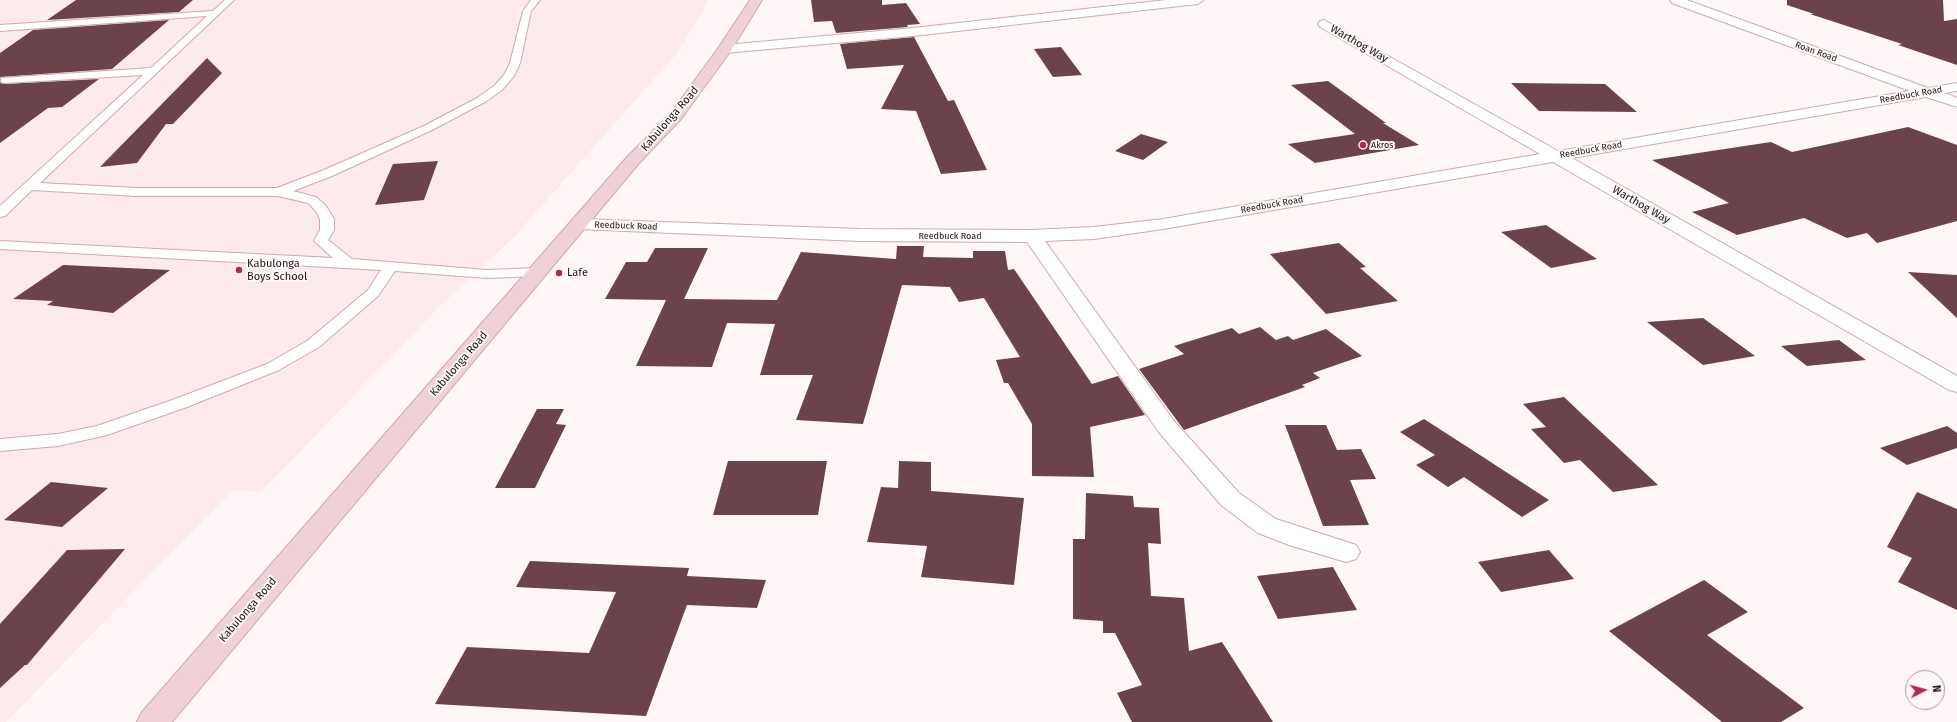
<!DOCTYPE html>
<html>
<head>
<meta charset="utf-8">
<style>
  body { margin:0 }
  #map { position:relative; width:1957px; height:722px; overflow:hidden; background:#fef6f7; font-family:"Fira Sans",sans-serif }
  canvas { display:block }
  .north { position:absolute; left:1905px; top:670px; width:40px; height:40px; box-sizing:border-box; background:#fef6f7; border:1px solid #a69c9d; border-radius:50%; rotate:84deg; font-size:11px; font-weight:700; line-height:16px; text-align:center; color:#211416 }
  .north::after { content:''; display:block; margin:auto; width:14px; height:18px; background:#b62652; clip-path:polygon(50% 0,100% 100%,50% 72%,0 100%) }
</style>
</head>
<body>
<div id="map">
<canvas width="1957" height="722"></canvas>
<div class="north">N</div>
</div>
<script>
const ctx = document.querySelector('canvas').getContext('2d');
ctx.lineJoin = 'round';
function fillPath(path, color) {
  ctx.fillStyle = color;
  ctx.fill(path, 'evenodd');
}
function poly(rows) {
  const path = new Path2D();
  for (const r of rows) {
    path.moveTo(r[0], r[1]);
    for (let i = 2; i < r.length; i += 2) path.lineTo(r[i], r[i + 1]);
  }
  return path;
}
function strokePath(path, color, width, dash) {
  ctx.strokeStyle = color;
  ctx.lineWidth = width;
  ctx.lineCap = dash ? 'butt' : 'round';
  ctx.setLineDash(dash || []);
  ctx.stroke(path);
}
function drawText(font, color, halo, rows, align = 'center') {
  ctx.font = font + ' "Fira Sans",sans-serif';
  ctx.lineWidth = 4;
  ctx.setLineDash([]);
  ctx.textBaseline = 'middle';
  ctx.strokeStyle = halo;
  ctx.fillStyle = color;
  for (const [text, x, y, turn = 0] of rows) {
    ctx.save();
    ctx.translate(x, y);
    ctx.rotate((+turn || 0) * Math.PI / 180);
    ctx.textAlign = isNaN(turn) ? turn : align;
    if (halo) ctx.strokeText(text, 0, 0);
    ctx.fillText(text, 0, 0);
    ctx.restore();
  }
}
const built = poly([
  [0,0,709,0,678,52,514,237,442,304,261,492,233,490,6,722,0,722]
]);
const building = poly([
  [76,0,193,0,179,12,47,20],
  [811,0,882,0,882,5,906,3,920,24,907,25,908,27,836,33,832,21,814,22],
  [1787,0,1943,0,1944,21,1957,19,1957,65,1898,45,1902,44,1810,14,1814,14,1787,5],
  [169,20,112,69,0,77,0,53,33,30],
  [914,37,948,101,954,100,987,170,941,174,916,111,881,109,904,65,847,69,840,44],
  [1061,47,1082,75,1053,77,1034,49],
  [207,58,222,73,173,124,166,124,137,163,100,167],
  [99,79,62,107,48,108,0,143,0,83,5,84],
  [1328,81,1386,123,1383,123,1419,145,1315,163,1288,144,1355,134,1291,85],
  [1511,83,1605,84,1637,112,1539,111],
  [1908,127,1957,145,1957,221,1877,243,1867,233,1847,238,1804,218,1737,235,1692,212,1729,203,1652,160,1771,142,1792,152],
  [1141,134,1168,142,1143,160,1115,151],
  [438,161,424,200,375,205,393,164],
  [1546,225,1597,259,1551,268,1501,232],
  [1339,243,1366,267,1360,268,1398,301,1326,314,1270,254],
  [897,246,924,246,923,257,973,258,973,251,1005,251,1008,270,1014,269,1092,384,1118,376,1145,415,1090,427,1094,477,1032,476,1032,424,1008,383,1004,383,996,360,1020,357,984,298,959,302,950,287,902,285,863,424,796,420,813,375,760,375,775,324,727,323,712,367,636,366,666,300,605,299,626,262,647,262,655,248,708,248,684,299,777,300,801,252,896,259],
  [63,265,170,270,113,313,47,305,53,301,13,299],
  [1908,272,1957,275,1957,318],
  [1703,318,1755,356,1703,365,1647,322],
  [1260,327,1276,340,1288,336,1293,340,1326,329,1362,356,1313,373,1320,378,1302,385,1305,387,1184,430,1139,369,1184,354,1174,346,1232,328,1239,334],
  [1839,340,1866,360,1807,366,1781,346],
  [1564,397,1584,416,1658,485,1613,492,1580,460,1564,463,1531,429,1546,427,1523,404],
  [537,409,564,409,556,424,566,425,535,488,495,488],
  [1424,419,1483,457,1549,500,1522,517,1464,477,1448,487,1416,465,1435,455,1400,432],
  [1285,425,1326,425,1337,450,1361,449,1376,479,1350,480,1369,525,1323,526],
  [1947,426,1957,433,1957,448,1907,465,1880,448],
  [728,461,827,461,818,515,713,515],
  [899,461,931,462,931,491,1024,498,1014,585,921,577,927,546,867,542,881,487,898,488],
  [51,482,108,488,62,527,4,520],
  [1917,492,1957,509,1957,610,1898,582,1912,558,1887,547],
  [1086,493,1133,496,1134,507,1159,508,1161,544,1148,543,1151,596,1184,598,1189,651,1222,642,1273,722,1132,722,1117,693,1142,685,1115,633,1103,633,1103,621,1073,619,1073,539,1085,539],
  [125,549,27,665,25,665,0,688,0,624,67,550],
  [1549,550,1574,579,1501,592,1478,562],
  [530,561,689,568,687,576,766,580,757,608,687,605,646,716,435,704,467,647,589,653,616,592,516,587],
  [1333,567,1357,610,1278,619,1257,576],
  [1704,580,1748,612,1707,635,1804,708,1781,722,1722,722,1609,631]
]);
const service = poly([
  [225,0,234,0,40,183,137,188,277,188,324,170,424,126,477,98,494,86,504,75,510,63,523,11,531,0,540,0,531,11,520,63,514,76,502,90,485,102,432,130,332,176,293,191,316,197,326,206,334,219,334,230,328,240,352,259,487,270,537,268,542,269,544,272,542,275,537,276,487,278,395,271,378,296,319,347,279,370,187,407,107,435,58,446,0,451,0,439,58,434,97,426,175,399,267,364,307,341,368,290,381,270,0,249,0,241,333,258,314,241,320,230,320,219,316,211,308,203,278,196,137,196,32,190,5,216,0,217,0,206,143,75,5,83,1,82,1,78,151,68,207,16,0,31,0,25,213,11,225,0]
]);
const minor = poly([
  [1166,0,1204,0,1198,4,913,36,725,53,720,52,718,49,720,46,725,45,913,28,1166,0],
  [1670,0,1687,0,1928,88,1957,83,1957,91,1945,93,1957,98,1957,107,1926,97,1572,158,1957,376,1957,392,1949,390,1553,162,1163,229,1094,239,1045,241,1174,421,1239,493,1276,519,1356,545,1360,552,1356,559,1346,562,1289,545,1258,533,1221,505,1158,431,1027,242,860,241,579,229,573,228,570,224,573,220,579,219,860,229,1032,230,1094,227,1163,219,1540,154,1320,27,1318,24,1320,21,1324,20,1558,151,1910,91,1672,3,1670,0]
]);
const secondary = poly([
  [750,0,762,0,732,49,681,119,640,162,172,722,137,722,142,712,628,156,671,113,719,47,750,0]
]);
const markers = [
  [1363,145,4,"#b62652"],
  [239,270,4,"#b62652"],
  [559,273,4,"#b62652"]
];
const farStreetnames = [
  ["Roan Road",1816,52,20],
  ["Reedbuck Road",1911,95,-10],
  ["Reedbuck Road",1591,150,-10],
  ["Reedbuck Road",1272,205,-10],
  ["Reedbuck Road",626,226,2],
  ["Reedbuck Road",950,236]
];
const farPoinames = [
  ["Akros",1371,145]
];
const streetNames = [
  ["Warthog Way",1359,44,30],
  ["Kabulonga Road",670,119,-49],
  ["Warthog Way",1641,205,30],
  ["Kabulonga Road",459,364,-49],
  ["Kabulonga Road",248,610,-49]
];
const poiNames = [
  ["Kabulonga",247,264],
  ["Boys School",247,277],
  ["Lafe",567,273]
];
fillPath(built, '#fdeaec');
fillPath(building, '#6c434a');
strokePath(service, '#ceaaaf', 2);
strokePath(minor, '#ceaaaf', 2);
strokePath(secondary, '#ceaaaf', 2);
fillPath(service, '#fff');
fillPath(minor, '#fff');
fillPath(secondary, '#efd1d7');
for (const [x, y, r, color] of markers) {
  const dot = new Path2D();
  dot.arc(x, y, r, 0, 2 * Math.PI);
  ctx.fillStyle = color;
  ctx.fill(dot);
  strokePath(dot, '#fef6f7', 1.5);
}
drawText('9px', '#211416', '#fef6f7', farStreetnames);
drawText('9px', '#211416', '#fef6f7', farPoinames, 'left');
drawText('11px', '#211416', '#fef6f7', streetNames);
drawText('11px', '#211416', '#fef6f7', poiNames, 'left');
</script>
</body>
</html>
